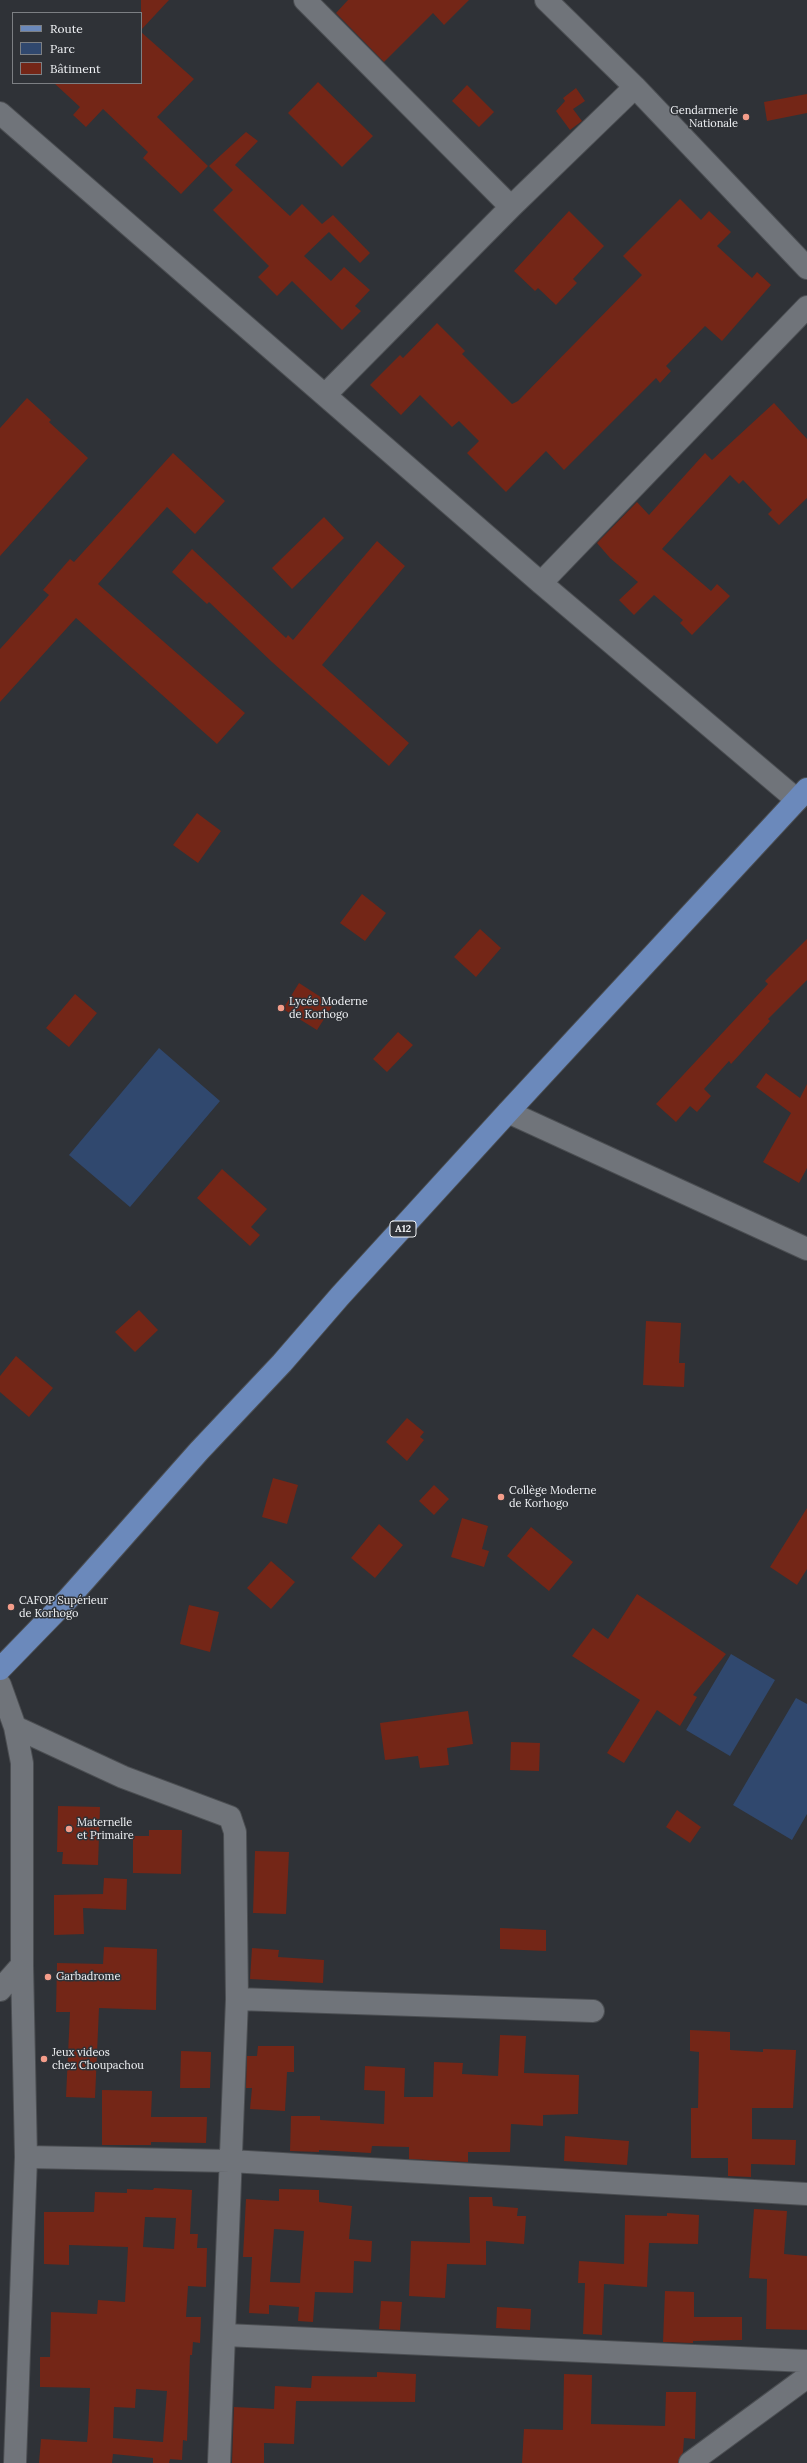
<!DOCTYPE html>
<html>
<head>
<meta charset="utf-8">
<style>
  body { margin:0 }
  #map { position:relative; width:807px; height:2463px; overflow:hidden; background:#2f3237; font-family:Lora,serif }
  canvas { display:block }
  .legend { position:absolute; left:12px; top:12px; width:130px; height:72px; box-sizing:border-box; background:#2f3237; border:1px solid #7c7f83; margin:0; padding:5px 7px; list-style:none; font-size:12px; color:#f0f2f5 }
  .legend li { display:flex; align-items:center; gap:8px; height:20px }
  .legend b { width:20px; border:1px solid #7c7f83 }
</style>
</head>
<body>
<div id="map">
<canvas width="807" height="2463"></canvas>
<ul class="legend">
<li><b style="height:5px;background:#6b89bb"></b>Route</li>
<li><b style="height:11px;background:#30486e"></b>Parc</li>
<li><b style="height:11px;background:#742617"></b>Bâtiment</li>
</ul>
</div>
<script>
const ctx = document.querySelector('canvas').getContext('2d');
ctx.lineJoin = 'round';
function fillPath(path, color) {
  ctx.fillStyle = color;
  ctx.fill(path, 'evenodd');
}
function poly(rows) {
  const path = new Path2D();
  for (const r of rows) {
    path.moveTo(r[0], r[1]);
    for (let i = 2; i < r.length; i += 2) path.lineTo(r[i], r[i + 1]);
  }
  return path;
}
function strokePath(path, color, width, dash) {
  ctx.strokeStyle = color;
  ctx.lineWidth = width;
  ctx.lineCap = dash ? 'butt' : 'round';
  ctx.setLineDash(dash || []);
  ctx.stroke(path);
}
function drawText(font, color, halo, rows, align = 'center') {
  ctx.font = font + ' Lora,serif';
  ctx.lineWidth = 3;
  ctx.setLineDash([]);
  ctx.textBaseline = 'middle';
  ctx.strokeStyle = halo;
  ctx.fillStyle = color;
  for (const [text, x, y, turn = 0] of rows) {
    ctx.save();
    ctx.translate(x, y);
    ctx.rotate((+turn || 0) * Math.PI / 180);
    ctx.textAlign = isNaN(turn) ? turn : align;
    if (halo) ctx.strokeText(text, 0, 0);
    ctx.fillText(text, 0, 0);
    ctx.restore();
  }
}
const green = poly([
  [159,1048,220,1101,130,1207,69,1155],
  [731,1654,775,1680,730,1756,686,1730],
  [796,1698,807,1704,807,1814,792,1840,733,1805]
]);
const building = poly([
  [141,0,169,0,141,30],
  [348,0,469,0,444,25,433,13,384,62,336,13],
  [141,32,194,79,157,117,208,166,181,194,143,158,148,152,103,109,86,127,73,115,80,107,54,83,141,83],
  [318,82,373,136,342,167,288,113],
  [467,85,494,112,479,127,452,101],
  [576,88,585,101,573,109,582,121,570,130,556,111,565,101,563,98],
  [807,94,807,113,767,121,764,102],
  [246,132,258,141,235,165,290,216,302,204,322,224,333,215,370,253,360,263,329,232,304,256,331,281,344,267,370,290,355,306,361,311,342,330,292,281,277,296,258,277,269,266,213,210,233,190,209,166],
  [680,199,701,220,709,211,731,232,717,246,752,278,757,272,771,285,722,341,705,326,666,366,671,371,660,383,656,378,564,470,546,451,506,492,467,453,479,441,459,421,452,427,420,395,401,415,370,385,400,355,403,358,437,323,465,351,462,354,512,404,518,401,642,275,623,256],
  [569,211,604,246,573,279,577,283,556,305,538,288,535,291,514,271],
  [27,398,51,420,49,422,88,458,0,556,0,428],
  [774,403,807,439,807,498,779,525,768,514,772,510,743,480,739,484,730,475,662,549,711,591,717,584,730,596,692,635,680,623,683,620,654,595,634,615,619,600,638,582,610,558,597,543,637,502,649,515,705,453,712,460],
  [173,453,225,501,195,534,167,507,98,584,245,713,217,744,76,618,0,702,0,649,49,595,43,590,70,559,74,562],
  [324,517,344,538,292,589,272,568],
  [377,541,405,566,322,665,409,743,389,766,272,662,209,602,207,604,172,572,192,549,286,638,288,635,293,640],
  [197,813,221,831,198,863,173,845],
  [362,894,386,913,365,941,340,923],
  [480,929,501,948,476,977,454,957],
  [807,939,807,980,768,1019,770,1021,731,1064,729,1061,704,1089,711,1096,697,1112,690,1106,676,1122,656,1104,768,984,765,981],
  [299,983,333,1005,317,1030,283,1009],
  [75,994,97,1013,69,1047,46,1028],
  [398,1032,413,1045,387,1072,373,1059],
  [766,1073,800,1098,807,1084,807,1168,799,1183,763,1162,791,1113,756,1087],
  [222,1169,267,1209,251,1227,260,1235,250,1246,197,1198],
  [139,1310,158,1330,135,1352,115,1332],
  [646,1321,681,1323,679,1363,685,1363,684,1387,643,1385],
  [16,1356,53,1388,29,1417,0,1392,0,1376],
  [407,1418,424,1432,420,1437,424,1440,407,1461,386,1442],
  [273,1478,298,1485,287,1524,262,1517],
  [434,1485,449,1499,434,1515,419,1501],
  [807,1508,807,1569,797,1585,770,1567],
  [462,1518,488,1526,482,1549,489,1551,484,1567,451,1557],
  [379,1524,403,1545,375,1578,351,1558],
  [531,1527,573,1562,549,1591,507,1556],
  [271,1561,295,1582,271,1609,247,1588],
  [637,1594,726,1654,693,1695,697,1697,680,1726,657,1710,624,1763,607,1753,640,1700,572,1656,593,1628,608,1639],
  [189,1605,219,1612,210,1652,180,1644],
  [468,1711,473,1744,447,1748,449,1765,420,1768,418,1756,385,1760,380,1723],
  [511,1742,540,1743,539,1771,510,1770],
  [58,1806,100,1807,98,1865,62,1864,63,1852,57,1852],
  [677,1810,701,1827,690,1843,666,1827],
  [149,1830,182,1830,181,1874,133,1873,133,1836,149,1836],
  [255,1851,289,1852,286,1914,253,1913],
  [104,1878,127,1879,126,1910,83,1908,84,1934,54,1935,54,1895,103,1894],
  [500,1928,546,1930,546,1951,500,1949],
  [104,1947,157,1949,156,2010,99,2008,95,2098,66,2097,70,2012,56,2012,57,1963,103,1964],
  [252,1948,279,1950,278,1957,324,1960,323,1983,250,1979],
  [690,2030,730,2032,730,2050,763,2052,763,2049,796,2050,793,2108,752,2108,752,2139,796,2140,795,2165,751,2164,751,2177,728,2176,728,2158,691,2158,691,2108,698,2108,699,2052,690,2051],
  [500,2035,526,2036,524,2073,579,2075,578,2114,543,2115,543,2126,511,2124,510,2152,468,2152,468,2162,409,2159,409,2147,372,2146,371,2153,319,2150,319,2152,290,2151,291,2116,320,2116,320,2120,384,2124,385,2091,364,2090,365,2066,405,2068,404,2097,433,2097,434,2062,463,2063,462,2074,498,2076],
  [258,2046,294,2046,294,2072,287,2072,285,2111,250,2109,252,2088,246,2088,247,2056,257,2056],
  [181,2051,211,2052,210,2088,180,2088],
  [102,2090,152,2091,151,2117,207,2117,206,2143,151,2142,151,2145,102,2145],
  [565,2136,629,2141,627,2165,564,2161],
  [154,2188,192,2190,190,2234,198,2234,197,2248,207,2248,206,2287,188,2286,186,2317,201,2317,200,2343,193,2342,192,2355,190,2355,187,2441,183,2440,182,2460,170,2459,169,2463,153,2463,153,2458,113,2454,112,2463,39,2463,41,2439,87,2442,88,2432,90,2388,40,2387,40,2357,50,2357,51,2312,97,2314,98,2300,125,2302,128,2247,69,2245,69,2265,44,2264,44,2212,94,2212,95,2192,127,2193,127,2189,153,2190],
  [145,2217,176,2218,174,2249,143,2247],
  [136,2389,167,2391,163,2442,113,2438,114,2407,135,2408],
  [279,2189,319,2190,319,2202,352,2206,349,2239,372,2241,371,2262,354,2261,353,2293,315,2292,313,2322,298,2321,299,2307,269,2305,269,2314,249,2313,252,2257,243,2257,246,2199,279,2201],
  [274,2229,304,2231,300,2283,270,2282],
  [469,2197,492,2197,493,2206,518,2208,517,2216,526,2216,524,2244,486,2241,486,2265,447,2264,445,2298,409,2296,411,2241,470,2243],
  [754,2209,787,2211,784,2254,807,2256,807,2330,766,2329,767,2279,749,2278],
  [667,2213,699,2215,698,2244,649,2243,647,2287,604,2284,602,2335,583,2334,585,2283,578,2283,579,2261,624,2264,625,2215,667,2216],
  [665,2291,694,2292,694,2317,742,2317,742,2340,693,2341,693,2343,663,2342],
  [381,2301,402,2302,400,2330,379,2329],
  [497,2307,531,2309,530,2330,496,2328],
  [377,2372,416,2374,415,2402,296,2401,294,2444,264,2443,264,2463,232,2463,234,2407,274,2409,275,2386,311,2388,312,2376,377,2377],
  [564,2374,592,2375,591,2424,665,2426,666,2392,696,2392,695,2439,684,2438,683,2452,678,2463,522,2463,524,2429,563,2430]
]);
const street = poly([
  [305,0,511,207],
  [546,0,635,87,807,268],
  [0,113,541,583,797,800],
  [325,395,511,207,635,87],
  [541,583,807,307],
  [508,1112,807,1249],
  [0,1685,15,1727,22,1763,22,1965,26,2157,15,2463],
  [15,1727,123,1777,230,1817,235,1832,237,1999,219,2463],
  [0,1990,22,1965],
  [237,1999,593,2011],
  [26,2157,230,2161,807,2194],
  [225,2335,807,2361],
  [690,2463,807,2377]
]);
const primary = poly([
  [0,1669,67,1600,199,1451,282,1363,340,1296,508,1112,807,789]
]);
const markers = [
  [746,117,4,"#f49d8a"],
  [281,1008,4,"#f49d8a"],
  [501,1497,4,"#f49d8a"],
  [11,1607,4,"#f49d8a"],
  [69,1829,4,"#f49d8a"],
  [48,1977,4,"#f49d8a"],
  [44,2059,4,"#f49d8a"]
];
const shields = [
  [403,1229,26]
];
const shieldNames = [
  ["A12",403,1229]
];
const poiNames = [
  ["Gendarmerie",738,111,"right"],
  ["Nationale",738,124,"right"],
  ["Lycée Moderne",289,1002],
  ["de Korhogo",289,1015],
  ["Collège Moderne",509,1491],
  ["de Korhogo",509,1504],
  ["CAFOP Supérieur",19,1601],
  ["de Korhogo",19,1614],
  ["Maternelle",77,1823],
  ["et Primaire",77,1836],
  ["Garbadrome",56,1977],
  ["Jeux videos",52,2053],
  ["chez Choupachou",52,2066]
];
fillPath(green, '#30486e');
fillPath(building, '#742617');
strokePath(street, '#4b4e52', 24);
strokePath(primary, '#4b4e52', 24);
strokePath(street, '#70747a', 22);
strokePath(primary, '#6b89bb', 22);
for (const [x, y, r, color] of markers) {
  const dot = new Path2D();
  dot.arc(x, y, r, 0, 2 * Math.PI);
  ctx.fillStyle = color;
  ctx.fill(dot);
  strokePath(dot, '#2f3237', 1.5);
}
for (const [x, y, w] of shields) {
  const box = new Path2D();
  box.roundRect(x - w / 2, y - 8, w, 16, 3);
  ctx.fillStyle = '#2f3237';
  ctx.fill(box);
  strokePath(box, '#f0f2f5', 1);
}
drawText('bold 10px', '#f0f2f5', null, shieldNames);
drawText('11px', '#f0f2f5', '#2f3237', poiNames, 'left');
</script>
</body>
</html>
